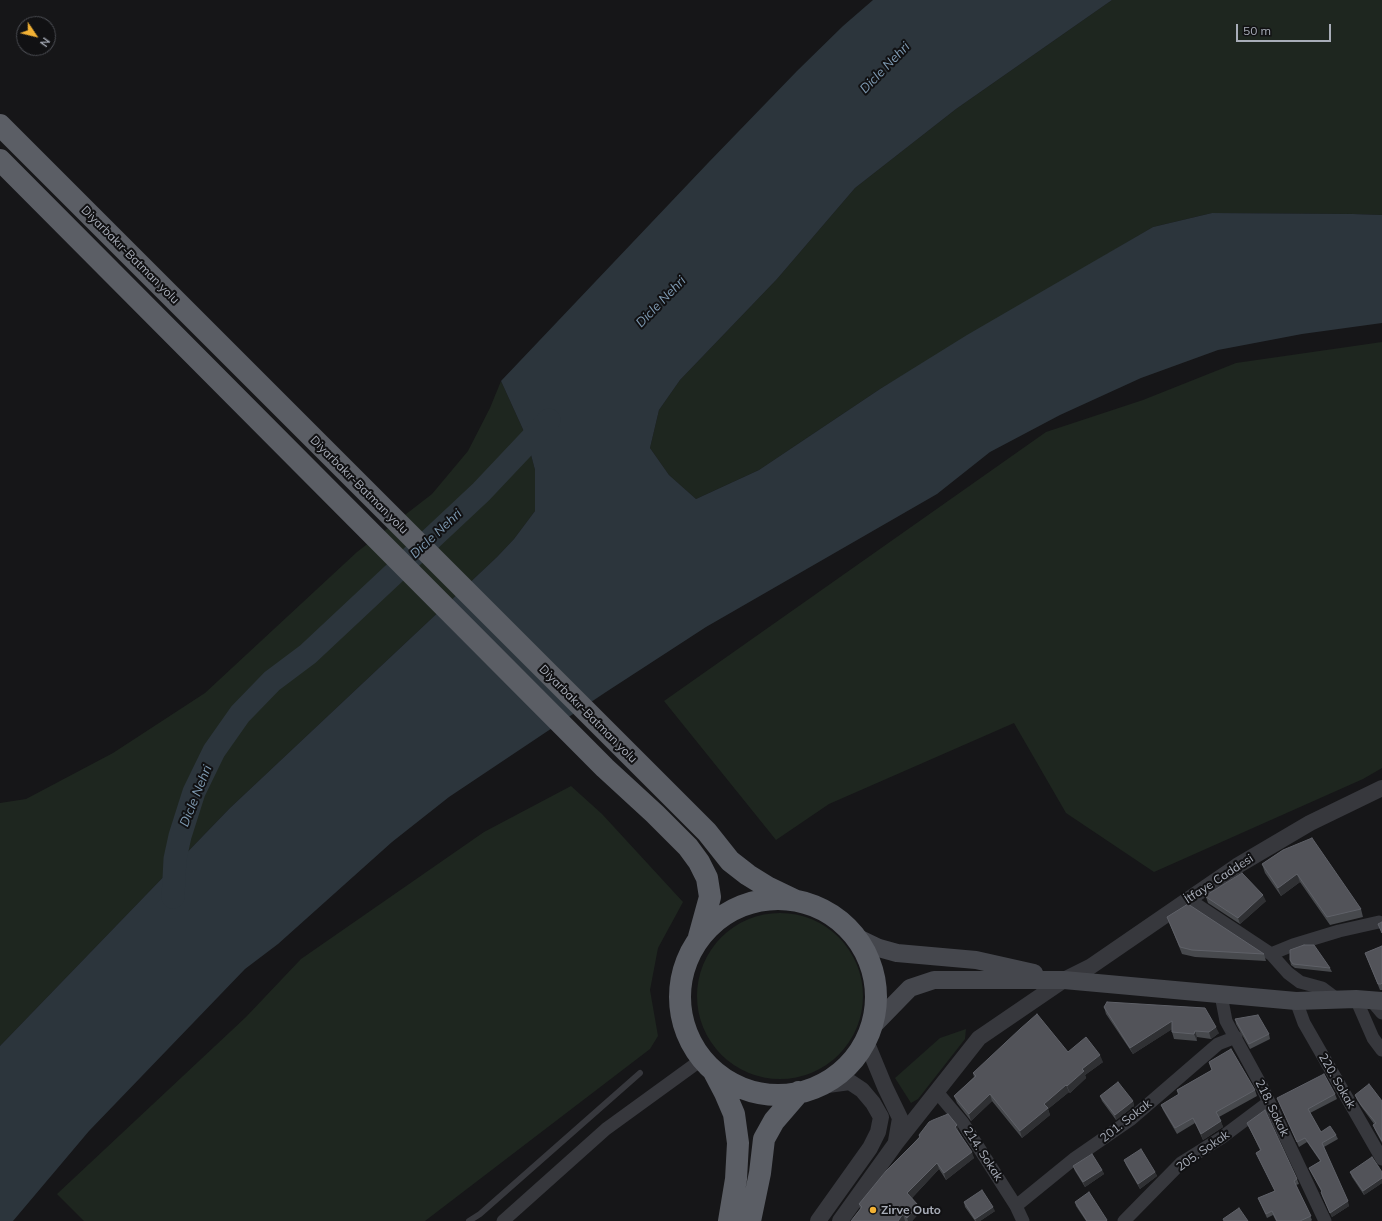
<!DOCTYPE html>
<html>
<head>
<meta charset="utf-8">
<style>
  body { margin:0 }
  #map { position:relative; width:1382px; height:1221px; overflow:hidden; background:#161618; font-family:Mulish,sans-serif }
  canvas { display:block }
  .north { position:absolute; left:16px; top:16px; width:40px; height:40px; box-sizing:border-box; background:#111113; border:1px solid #4d4f55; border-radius:50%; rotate:125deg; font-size:11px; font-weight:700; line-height:16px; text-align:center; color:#a8adb8 }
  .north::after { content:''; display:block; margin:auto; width:14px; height:18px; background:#f2b134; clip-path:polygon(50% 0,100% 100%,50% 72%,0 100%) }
  .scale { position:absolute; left:1236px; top:24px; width:95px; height:18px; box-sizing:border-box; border:2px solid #a8adb8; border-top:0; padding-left:5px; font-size:12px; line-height:14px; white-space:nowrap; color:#a8adb8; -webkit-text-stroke:3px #111113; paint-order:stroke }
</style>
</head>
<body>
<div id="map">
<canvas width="1382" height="1221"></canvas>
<div class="north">N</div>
<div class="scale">50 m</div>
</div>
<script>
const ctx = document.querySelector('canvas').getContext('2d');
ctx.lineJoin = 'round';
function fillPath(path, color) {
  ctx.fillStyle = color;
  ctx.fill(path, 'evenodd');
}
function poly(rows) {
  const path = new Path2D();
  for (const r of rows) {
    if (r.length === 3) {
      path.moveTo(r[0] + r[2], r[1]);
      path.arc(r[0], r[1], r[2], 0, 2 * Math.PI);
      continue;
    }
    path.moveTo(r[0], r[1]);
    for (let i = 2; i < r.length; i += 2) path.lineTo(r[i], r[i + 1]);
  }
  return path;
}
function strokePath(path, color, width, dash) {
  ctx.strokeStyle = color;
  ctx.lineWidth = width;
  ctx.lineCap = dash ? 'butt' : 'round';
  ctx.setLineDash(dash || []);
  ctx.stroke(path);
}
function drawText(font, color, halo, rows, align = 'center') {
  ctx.font = font + ' Mulish,sans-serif';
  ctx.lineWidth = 4;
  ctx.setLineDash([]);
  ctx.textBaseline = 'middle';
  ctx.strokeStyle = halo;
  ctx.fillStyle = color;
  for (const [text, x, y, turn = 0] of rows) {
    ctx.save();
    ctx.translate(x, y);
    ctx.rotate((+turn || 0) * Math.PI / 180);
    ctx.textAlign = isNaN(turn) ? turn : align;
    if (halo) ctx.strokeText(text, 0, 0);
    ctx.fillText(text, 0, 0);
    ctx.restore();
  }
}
const green = poly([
  [1112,0,1382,0,1382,215,1353,214,1212,213,1153,227,880,389,759,470,696,499,669,475,650,448,659,410,680,380,777,279,855,188,956,109],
  [1382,342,1382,768,1363,779,1154,872,1066,813,1014,723,829,804,776,840,664,701,1046,432,1143,400,1236,363],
  [501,381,526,436,535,470,535,511,514,539,497,557,230,808,0,1046,0,803,26,799,113,753,205,693,357,552,432,494,468,451,490,408],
  [571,786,602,814,683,902,658,948,650,990,658,1036,650,1049,425,1221,84,1221,57,1194,246,1017,301,959,484,832],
  [780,996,83],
  [966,1029,965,1039,918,1099,911,1103,895,1078,940,1038]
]);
const water = poly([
  [873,0,1112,0,956,109,855,188,777,279,680,380,659,410,650,448,669,475,696,499,759,470,880,389,967,335,1153,227,1212,213,1353,214,1382,215,1382,323,1302,334,1218,350,1141,378,1060,415,990,452,937,494,706,627,606,692,449,797,392,842,278,944,245,969,89,1131,13,1221,0,1221,0,1046,230,808,497,557,514,539,535,511,535,470,526,436,501,381,708,163,797,71,843,26]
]);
const river = poly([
  [173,897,175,859,180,836,194,792,214,751,240,714,272,681,308,654,481,492,549,420]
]);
const service = poly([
  [469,1221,480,1214,640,1073]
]);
const minor = poly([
  [1188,899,1271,954,1288,973,1300,982,1322,988,1338,1000],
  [1271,954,1293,945,1339,931,1379,922],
  [1221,995,1226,1021,1261,1085,1325,1221],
  [1356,999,1373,1038,1382,1050],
  [1371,1000,1382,1013],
  [1296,1001,1304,1023,1382,1159],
  [937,1092,963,1123,1016,1206,1023,1221],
  [1016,1206,1075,1158,1130,1120,1218,1044,1236,1037],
  [503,1221,606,1129,701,1060],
  [1124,1221,1181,1163,1221,1138,1269,1102]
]);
const tertiary = poly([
  [866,1041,885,1087,900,1118,896,1141],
  [818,1221,870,1148,878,1132,881,1117,873,1103,862,1090,850,1082,820,1086],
  [840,1221,896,1143,979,1038,1064,980,1090,967,1237,866,1310,823,1382,788]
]);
const secondary = poly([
  [854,936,879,948,897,953,976,960,1034,973],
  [870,1029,910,988,934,980,1064,980,1296,1001,1356,999,1382,1001]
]);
const trunk = poly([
  [0,125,707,832,730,861,748,875,769,888,794,900],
  [0,160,605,768,655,814,688,847,699,862,707,878,710,897,699,937],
  [778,997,98],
  [714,1072,725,1093,734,1114,738,1143,736,1179,729,1221],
  [750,1221,760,1173,764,1139,774,1121,799,1092]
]);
const wall = poly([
  [1283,850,1361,909,1363,917,1330,925,1300,882,1281,896,1265,873,1262,864],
  [1206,897,1266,901,1240,924,1208,903],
  [1167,917,1264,954,1266,961,1195,957,1182,954],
  [1382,946,1382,990,1380,990,1365,953],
  [1290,960,1330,968,1332,972,1295,968,1291,965],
  [1104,1007,1219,1033,1211,1039,1197,1037,1197,1041,1174,1039,1172,1032,1172,1029,1133,1054,1106,1014],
  [1235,1019,1269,1034,1270,1039,1250,1049,1236,1024],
  [1068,1052,1103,1062,1085,1075,1086,1078,1070,1093,1069,1092,1048,1109,1050,1115,1022,1138,992,1101,971,1121,957,1103,954,1096,974,1077,973,1073],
  [1209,1062,1255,1090,1257,1096,1219,1117,1223,1127,1203,1140,1195,1123,1177,1134,1163,1110,1161,1105,1178,1095,1177,1090,1212,1070],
  [1335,1094,1337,1099,1310,1113,1321,1132,1336,1135,1338,1139,1324,1147,1349,1206,1332,1217,1322,1196,1321,1192,1321,1191,1311,1172,1309,1168,1320,1161,1307,1142,1299,1147,1277,1098],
  [1355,1095,1382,1101,1382,1143,1375,1130,1373,1125,1374,1124,1363,1109,1357,1100],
  [1100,1096,1133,1101,1134,1106,1116,1120,1102,1101],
  [1247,1123,1297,1179,1299,1184,1296,1185,1312,1220,1311,1221,1276,1221,1273,1215,1267,1218,1258,1198,1275,1191,1256,1153,1260,1150],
  [959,1132,974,1158,946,1180,939,1169,912,1198,921,1211,912,1221,851,1221,860,1209,859,1204,919,1137,919,1135],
  [1124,1160,1155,1172,1157,1176,1140,1189,1126,1165],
  [1073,1166,1102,1170,1104,1174,1085,1187,1075,1171],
  [1350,1172,1382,1172,1382,1183,1364,1195,1352,1177],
  [964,1202,995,1211,980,1221,975,1221,965,1207],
  [1075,1202,1108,1221,1086,1221,1076,1206]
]);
const shadedWall = poly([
  [1297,874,1300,882,1281,896,1278,888],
  [1263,895,1266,901,1240,924,1238,918],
  [1172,1021,1174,1028,1133,1054,1130,1048],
  [1216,1027,1219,1033,1211,1039,1209,1032],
  [1195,1031,1197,1037,1197,1041,1194,1034],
  [1100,1055,1103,1062,1085,1075,1086,1078,1070,1093,1067,1086,1082,1069],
  [1066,1085,1069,1092,1048,1109,1050,1115,1022,1138,1020,1131,1044,1104],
  [990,1094,992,1101,971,1121,969,1114],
  [1133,1101,1134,1106,1116,1120,1115,1115],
  [1221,1121,1223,1127,1203,1140,1201,1134],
  [957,1125,959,1132,958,1133,955,1127],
  [972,1152,974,1158,946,1180,944,1173],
  [937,1163,939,1169,910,1200,907,1193],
  [1102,1170,1104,1174,1085,1187,1083,1182],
  [1155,1172,1157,1176,1140,1189,1138,1184],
  [1382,1178,1382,1183,1364,1195,1363,1191],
  [1348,1201,1349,1206,1332,1217,1330,1213],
  [918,1205,921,1211,912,1221,908,1221,907,1218],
  [993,1207,995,1211,980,1221,976,1221,975,1219],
  [903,1214,905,1221,898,1221]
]);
const building = poly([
  [1312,838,1361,909,1327,917,1297,874,1278,888,1262,864,1283,850,1312,838],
  [1242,873,1263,895,1238,918,1206,897,1208,894,1242,873],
  [1188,904,1264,954,1192,950,1180,947,1167,917,1188,904],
  [1382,922,1382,933,1378,924,1382,922],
  [1304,945,1314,945,1330,968,1293,964,1290,960,1290,950,1304,945],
  [1382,946,1382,983,1381,984,1378,984,1365,953,1382,946],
  [1107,1002,1205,1008,1216,1027,1209,1032,1195,1031,1194,1034,1172,1032,1172,1021,1130,1048,1104,1007,1107,1002],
  [1037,1014,1068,1052,1086,1037,1100,1055,1082,1069,1084,1071,1067,1086,1066,1085,1044,1104,1048,1108,1020,1131,990,1094,969,1114,954,1096,976,1076,973,1073,1020,1029,1037,1014],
  [1258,1015,1269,1034,1249,1044,1235,1019,1258,1015],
  [1231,1049,1255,1090,1216,1112,1221,1121,1201,1134,1193,1118,1175,1128,1161,1105,1179,1094,1177,1090,1212,1070,1209,1062,1231,1049],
  [1324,1074,1335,1094,1308,1109,1321,1132,1330,1126,1336,1135,1322,1143,1348,1201,1330,1213,1321,1192,1322,1191,1309,1168,1321,1161,1305,1138,1297,1142,1277,1098,1324,1074],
  [1118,1082,1133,1101,1115,1115,1100,1096,1118,1082],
  [1369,1084,1382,1101,1382,1141,1373,1125,1376,1123,1361,1105,1355,1095,1369,1084],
  [1265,1110,1297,1179,1294,1181,1311,1216,1300,1221,1277,1221,1272,1211,1266,1214,1258,1198,1275,1191,1256,1153,1261,1150,1247,1123,1265,1110],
  [948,1114,957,1125,955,1127,972,1152,944,1173,937,1163,907,1193,918,1205,907,1218,903,1214,898,1221,851,1221,862,1207,859,1204,886,1171,920,1137,919,1135,929,1122,933,1120,948,1114],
  [1141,1149,1155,1172,1138,1184,1124,1160,1141,1149],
  [1092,1154,1102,1170,1083,1182,1073,1166,1092,1154],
  [1372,1157,1382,1172,1382,1178,1363,1191,1350,1172,1372,1157],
  [982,1190,993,1207,975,1219,964,1202,982,1190],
  [1089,1192,1107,1220,1106,1221,1087,1221,1075,1202,1089,1192],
  [1239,1208,1248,1221,1224,1221,1223,1219,1239,1208]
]);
const markers = [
  [873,1210,4,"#f2b134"]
];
const streetNames = [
  ["Diyarbakır-Batman yolu",130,255,45],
  ["Diyarbakır-Batman yolu",359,485,45],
  ["Diyarbakır-Batman yolu",588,714,45],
  ["İtfaye Caddesi",1219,879,-33],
  ["220. Sokak",1337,1081,60],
  ["218. Sokak",1272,1108,64],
  ["201. Sokak",1126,1121,-38],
  ["205. Sokak",1203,1151,-35],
  ["214. Sokak",983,1154,57]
];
const poiNames = [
  ["Zirve Outo",881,1210]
];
const waterNames = [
  ["Dicle Nehri",885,68,-46],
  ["Dicle Nehri",661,302,-46],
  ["Dicle Nehri",436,534,-43],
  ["Dicle Nehri",196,796,-68]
];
fillPath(green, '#1e261f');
fillPath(water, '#2c353c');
strokePath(river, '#2c353c', 23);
strokePath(service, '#37383d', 6);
strokePath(minor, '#37383d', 13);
strokePath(tertiary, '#37383d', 16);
strokePath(secondary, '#45474d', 18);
strokePath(trunk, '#5b5e65', 22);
fillPath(wall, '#47494d');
fillPath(shadedWall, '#2f3033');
fillPath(building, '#525359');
strokePath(building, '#5f6168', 1);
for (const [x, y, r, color] of markers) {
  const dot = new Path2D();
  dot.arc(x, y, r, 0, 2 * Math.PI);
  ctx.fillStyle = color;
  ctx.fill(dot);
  strokePath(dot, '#111113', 1.5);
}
drawText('12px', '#a8adb8', '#111113', streetNames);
drawText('bold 12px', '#a8adb8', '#111113', poiNames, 'left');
drawText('italic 13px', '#7f9bb3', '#111113', waterNames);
</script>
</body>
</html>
